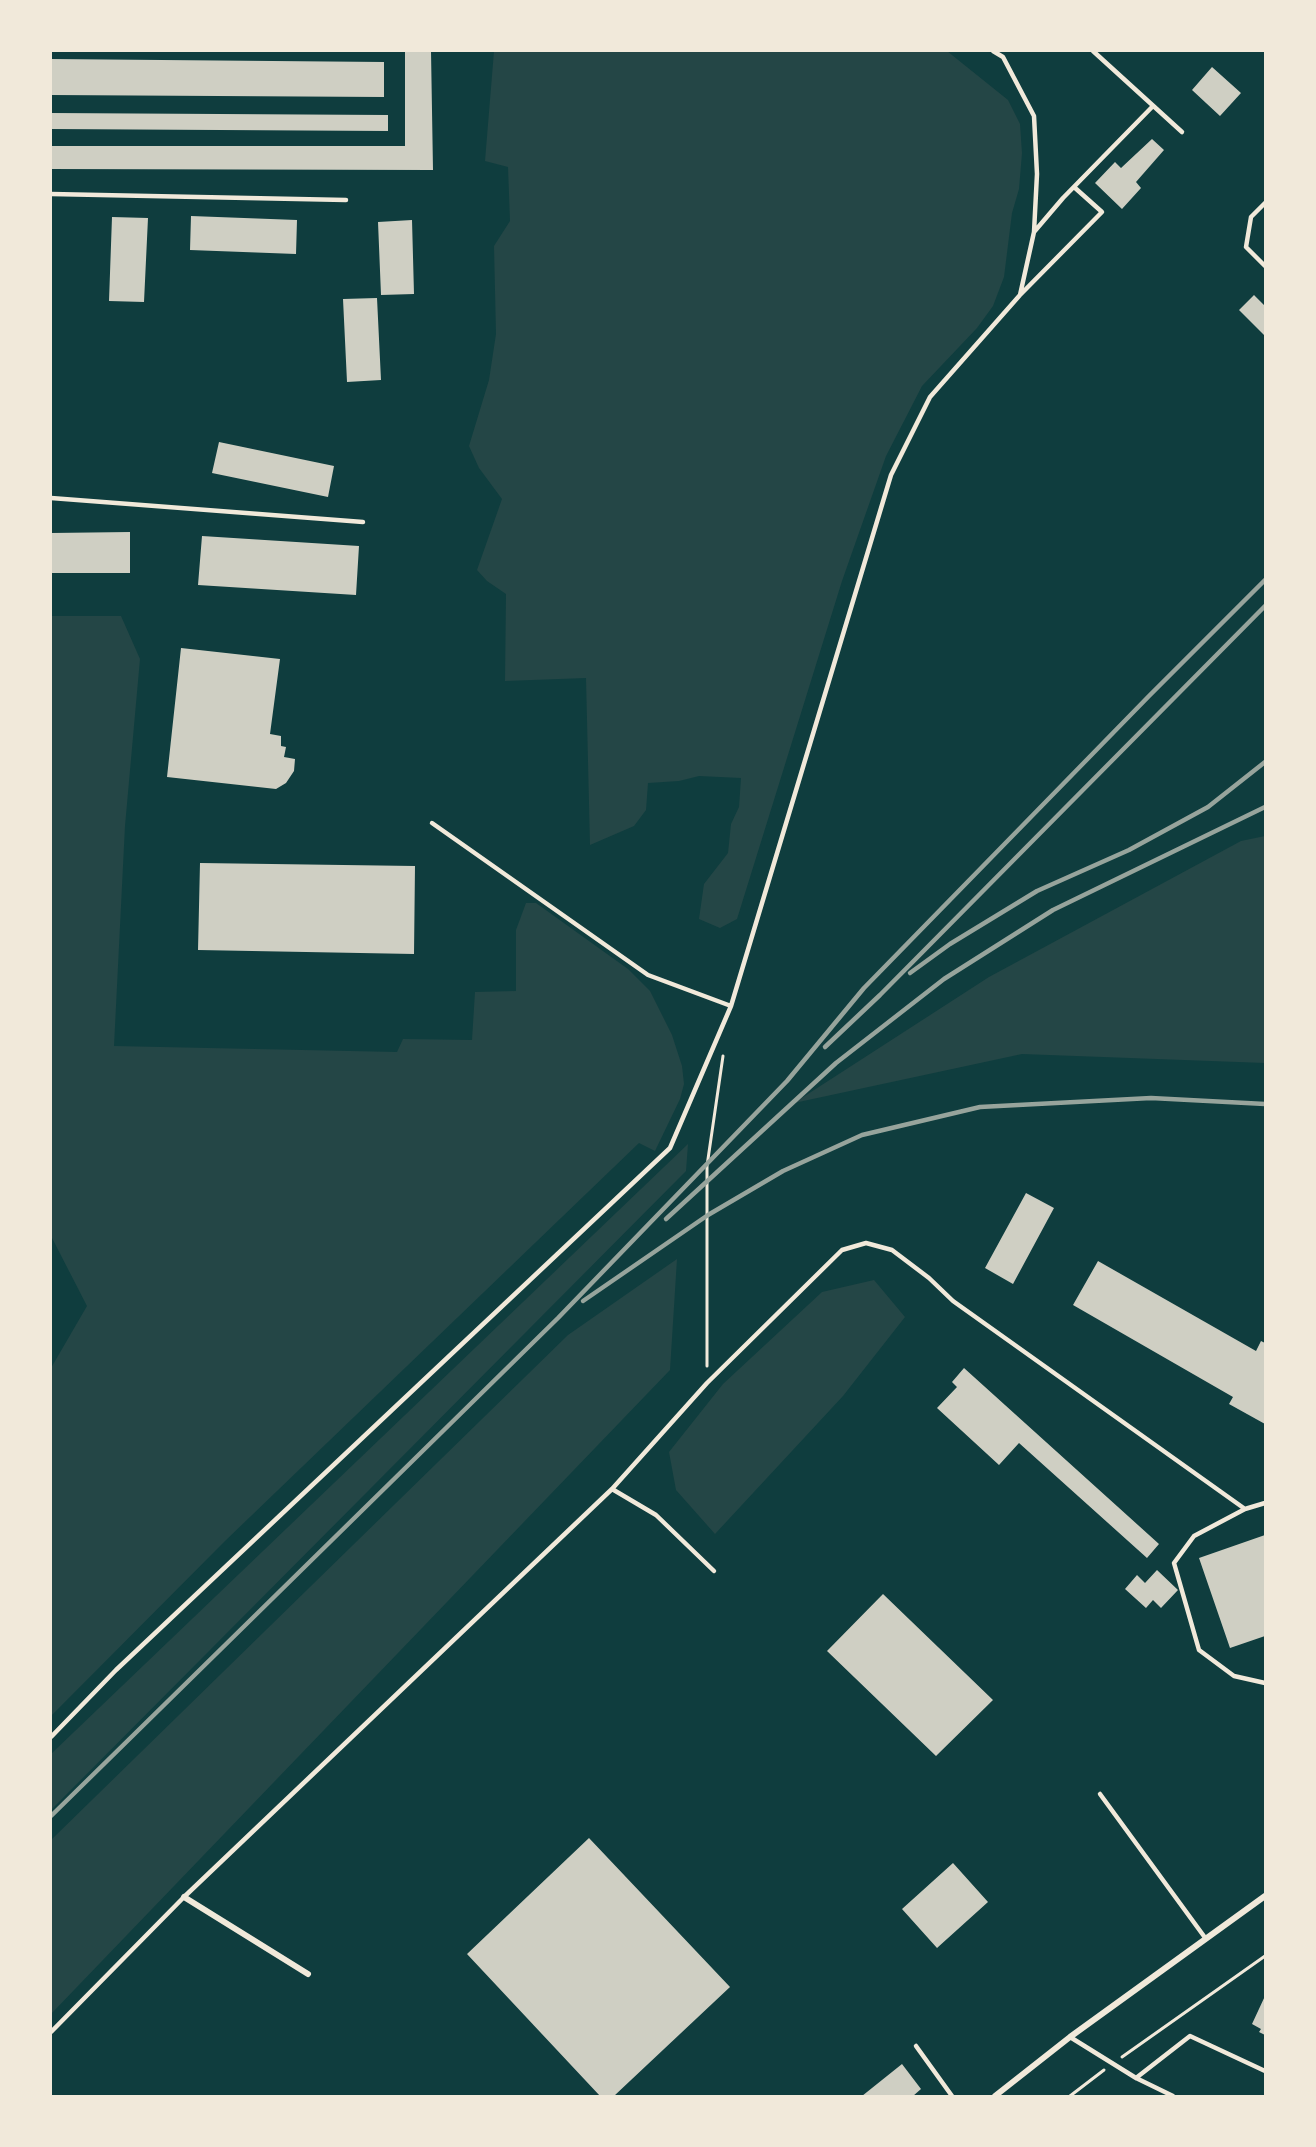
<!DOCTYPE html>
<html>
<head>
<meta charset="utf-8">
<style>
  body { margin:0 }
  #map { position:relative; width:1316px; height:2147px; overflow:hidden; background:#0f3d3e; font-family:Rubik,sans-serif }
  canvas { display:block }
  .frame { position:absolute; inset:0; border:52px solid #f1e9da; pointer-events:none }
</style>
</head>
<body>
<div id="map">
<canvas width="1316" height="2147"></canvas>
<div class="frame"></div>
</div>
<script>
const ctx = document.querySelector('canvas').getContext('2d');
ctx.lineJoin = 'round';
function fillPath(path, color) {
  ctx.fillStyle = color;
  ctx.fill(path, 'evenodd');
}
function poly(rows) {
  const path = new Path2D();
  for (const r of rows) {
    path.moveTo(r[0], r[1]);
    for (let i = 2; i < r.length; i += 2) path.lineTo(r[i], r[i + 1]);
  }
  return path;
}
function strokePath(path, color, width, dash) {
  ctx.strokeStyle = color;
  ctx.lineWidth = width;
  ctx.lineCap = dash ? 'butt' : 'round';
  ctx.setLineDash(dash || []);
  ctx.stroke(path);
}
const green = poly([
  [494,51,947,51,1008,100,1020,124,1022,153,1019,189,1012,213,1004,277,993,306,977,328,922,386,886,456,842,581,737,919,720,928,699,919,704,884,728,853,731,824,739,807,741,778,699,776,679,781,648,783,646,810,634,826,590,845,586,678,505,681,506,594,487,581,477,570,502,499,479,468,469,446,489,380,496,334,494,246,510,221,508,167,485,161],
  [51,616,121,616,140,659,125,826,114,1046,397,1052,403,1039,472,1040,475,992,516,991,516,930,526,903,536,903,628,969,650,991,672,1035,682,1066,684,1084,680,1099,655,1151,639,1143,225,1541,51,1716,51,1368,87,1306,51,1236],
  [1265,836,1265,1063,1022,1054,794,1103,989,977,1241,841],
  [688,1144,686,1171,51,1810,51,1754],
  [677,1259,670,1370,51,2014,51,1840,568,1335],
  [874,1280,905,1317,843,1396,715,1534,676,1490,669,1452,723,1384,822,1292]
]);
const building = poly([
  [405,51,431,51,433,170,51,169,51,146,405,146],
  [51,59,384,62,384,97,51,95],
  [1212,67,1241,93,1220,116,1192,90],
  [51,113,388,115,388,131,51,129],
  [1152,139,1164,150,1136,182,1141,188,1122,209,1095,183,1115,162,1121,168],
  [191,216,297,220,296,254,190,250],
  [112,217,148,218,144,302,109,301],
  [412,220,414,294,381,295,378,222],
  [1254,295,1265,306,1265,336,1239,310],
  [377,298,381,380,347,382,343,299],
  [219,442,334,466,328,497,212,473],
  [130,532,130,573,51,573,51,533],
  [202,536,359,546,356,595,198,585],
  [181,648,280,659,270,734,281,736,281,746,286,747,284,757,295,759,294,771,286,783,276,789,167,777],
  [200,863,415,866,414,954,198,950],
  [1026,1193,1054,1208,1013,1284,985,1268],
  [1098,1261,1256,1351,1261,1341,1265,1343,1265,1424,1229,1404,1233,1397,1073,1305],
  [964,1368,1159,1544,1147,1558,1019,1443,999,1465,937,1408,957,1387,952,1382],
  [1265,1535,1265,1636,1230,1648,1199,1558],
  [1157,1570,1178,1590,1161,1608,1153,1600,1146,1608,1125,1589,1137,1575,1145,1583],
  [883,1594,993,1700,936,1756,827,1651],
  [589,1838,730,1987,614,2096,600,2096,467,1954],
  [953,1863,988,1902,937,1948,902,1909],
  [1265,1996,1265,2035,1259,2032,1261,2029,1252,2024],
  [902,2064,921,2089,913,2096,862,2096]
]);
const path = poly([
  [707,1366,707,1166,723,1056],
  [1122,2057,1265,1956],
  [1070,2096,1104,2070]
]);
const service = poly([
  [993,51,1003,57,1034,116,1037,174,1034,232,1020,295],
  [1093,51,1182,132],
  [51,194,346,200],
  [1265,203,1251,217,1246,247,1265,266],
  [1034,232,1063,198,1153,106],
  [51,498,363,522],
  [432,823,648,975,731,1006],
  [612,1489,656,1515,714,1571],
  [1265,1503,1245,1509,1194,1536,1174,1563,1199,1650,1234,1676,1265,1683],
  [51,1737,116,1670,670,1148,731,1006,891,475,930,397,1020,295,1102,212,1074,187],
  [1100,1794,1206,1939],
  [51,2032,184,1897,612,1489,707,1383,842,1250,866,1243,892,1250,929,1278,953,1301,1245,1509],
  [1070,2037,1136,2078,1173,2096],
  [916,2046,952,2096],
  [1136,2078,1190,2036,1265,2071]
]);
const minor = poly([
  [184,1897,308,1974],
  [995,2096,1070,2037,1265,1896]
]);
const rail = poly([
  [910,973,950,944,1037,891,1129,850,1208,807,1265,762],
  [825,1047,880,995,1265,606],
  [666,1219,836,1063,944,979,1053,910,1265,807],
  [583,1301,708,1215,783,1171,862,1135,980,1107,1151,1098,1265,1104],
  [51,1816,558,1318,787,1081,864,988,1149,696,1265,580]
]);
fillPath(green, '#244646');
fillPath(building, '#cfcfc3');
strokePath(path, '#f1e9da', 3);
strokePath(service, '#f1e9da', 4.5);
strokePath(minor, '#f1e9da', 6);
strokePath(rail, '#97a49c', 4.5);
</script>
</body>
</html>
